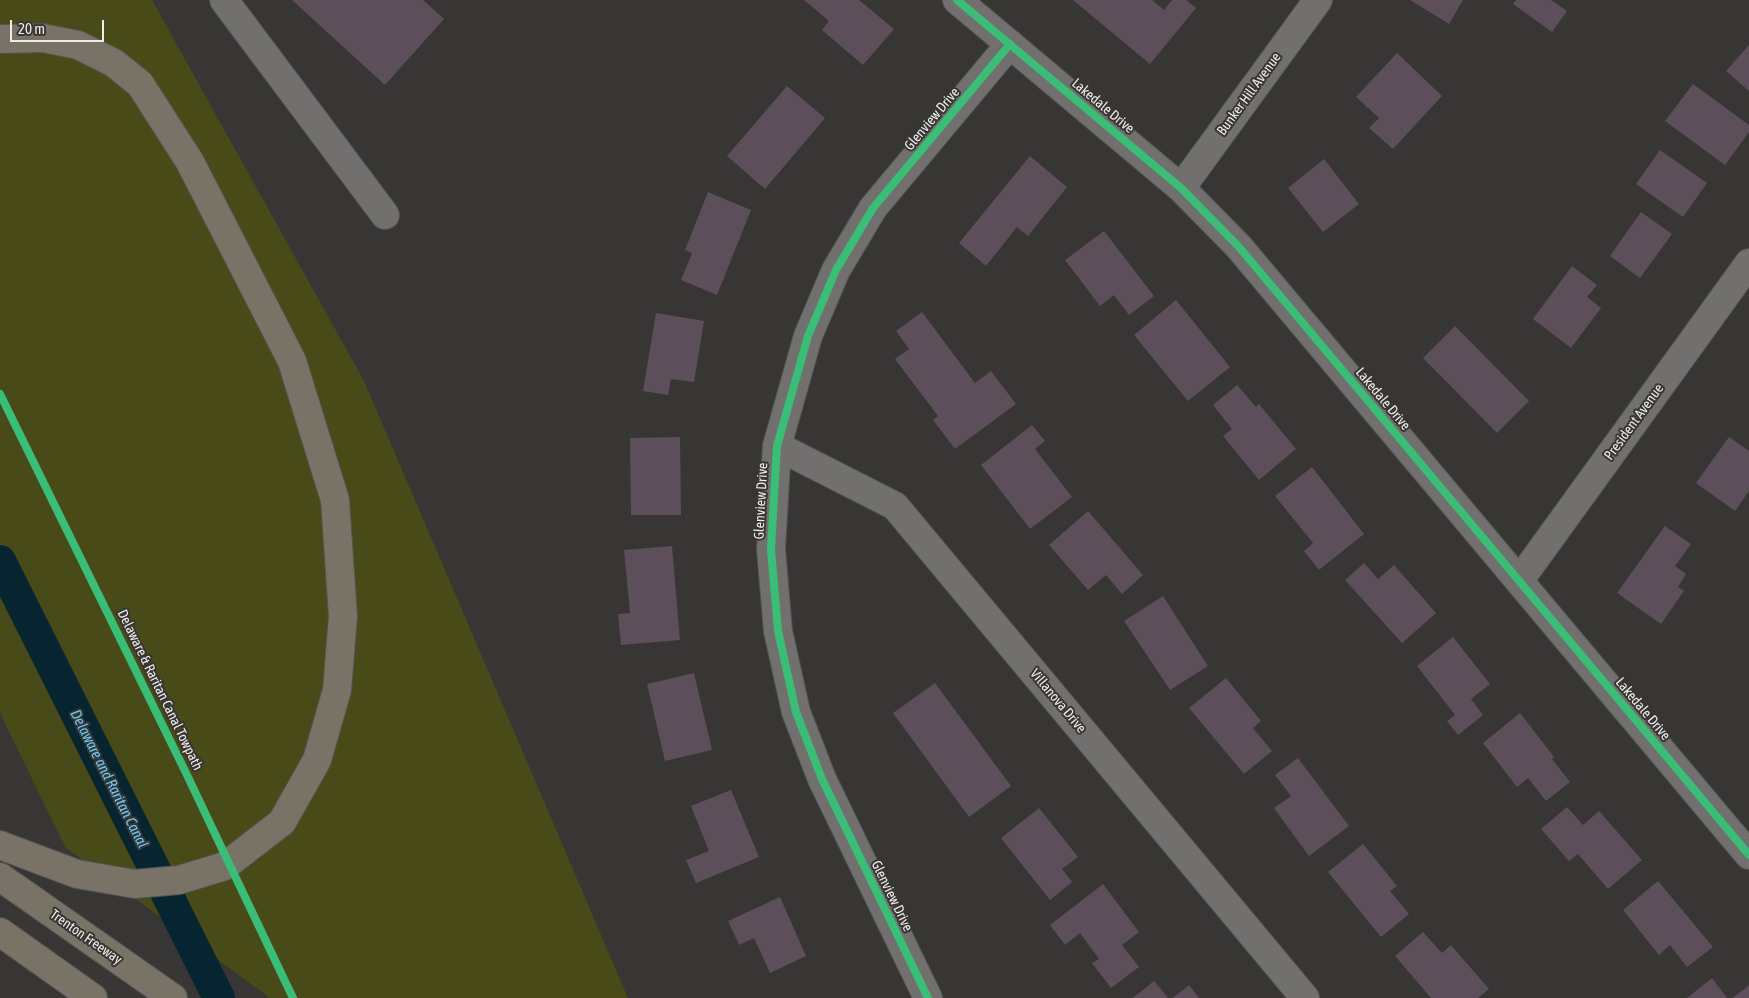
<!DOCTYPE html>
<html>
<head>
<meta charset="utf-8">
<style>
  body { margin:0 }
  #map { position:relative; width:1749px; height:998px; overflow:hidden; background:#373634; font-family:"Asap Condensed",sans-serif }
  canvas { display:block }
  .scale { position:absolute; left:10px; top:20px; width:94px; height:22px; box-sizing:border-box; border:2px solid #eeedeb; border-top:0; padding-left:6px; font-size:15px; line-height:18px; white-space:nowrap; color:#eeedeb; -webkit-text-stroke:4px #383633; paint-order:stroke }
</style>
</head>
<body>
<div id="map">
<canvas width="1749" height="998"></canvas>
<div class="scale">20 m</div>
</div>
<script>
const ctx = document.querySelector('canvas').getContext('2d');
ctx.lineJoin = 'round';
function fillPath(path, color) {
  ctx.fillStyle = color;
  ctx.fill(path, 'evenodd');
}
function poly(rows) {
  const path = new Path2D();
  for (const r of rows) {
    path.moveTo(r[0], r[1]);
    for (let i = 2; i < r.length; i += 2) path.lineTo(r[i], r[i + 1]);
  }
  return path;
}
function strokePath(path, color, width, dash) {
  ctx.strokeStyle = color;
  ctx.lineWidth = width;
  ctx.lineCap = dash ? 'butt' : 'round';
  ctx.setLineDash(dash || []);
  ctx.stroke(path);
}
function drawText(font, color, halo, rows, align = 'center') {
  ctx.font = font + ' "Asap Condensed",sans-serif';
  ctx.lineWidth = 4;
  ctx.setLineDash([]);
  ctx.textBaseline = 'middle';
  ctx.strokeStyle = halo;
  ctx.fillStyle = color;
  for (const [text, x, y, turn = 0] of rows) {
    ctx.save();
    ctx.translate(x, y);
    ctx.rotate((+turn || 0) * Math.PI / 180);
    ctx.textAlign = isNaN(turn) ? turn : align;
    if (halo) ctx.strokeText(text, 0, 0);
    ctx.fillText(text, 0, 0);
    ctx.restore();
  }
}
const green = poly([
  [0,0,152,0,364,381,628,998,270,998,65,847,0,713]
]);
const canal = poly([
  [0,561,219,998]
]);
const building = poly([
  [292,0,423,0,444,19,385,85],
  [804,0,859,0,894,29,863,65,822,30,829,21],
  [1073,0,1152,0,1164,10,1172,0,1186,0,1196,8,1150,64],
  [1410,0,1463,0,1449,24],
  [1516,0,1551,0,1567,11,1552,32,1513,4],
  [1749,45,1749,91,1726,71],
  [1397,53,1442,96,1393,149,1369,128,1379,118,1356,97],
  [1693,84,1749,125,1749,132,1725,165,1665,121],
  [787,86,825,118,765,189,727,156],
  [1660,150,1707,183,1683,217,1636,184],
  [1030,156,1067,187,1028,236,1017,227,986,266,959,243],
  [1324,159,1359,204,1323,232,1288,188],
  [708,192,751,210,717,295,681,280,692,253,685,250],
  [1641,212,1672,234,1640,278,1610,256],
  [1104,231,1154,296,1129,315,1114,295,1100,306,1065,260],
  [1572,266,1597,285,1587,297,1601,308,1571,348,1533,319],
  [1176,300,1230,367,1188,401,1134,335],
  [922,312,975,383,991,371,1016,404,955,449,933,420,938,416,895,359,909,349,896,331],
  [656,313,704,321,694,382,671,379,668,395,643,391],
  [1455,326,1529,401,1497,433,1423,358],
  [1237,385,1256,407,1259,404,1296,449,1259,480,1223,436,1232,429,1213,405],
  [1032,425,1045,441,1035,449,1072,497,1030,529,981,465],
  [680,437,681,515,631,515,630,438],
  [1729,437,1749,451,1749,491,1735,511,1696,483],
  [1312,467,1364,534,1319,570,1304,551,1313,543,1275,496],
  [1088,511,1143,575,1122,594,1106,575,1088,590,1049,545],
  [1665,526,1691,544,1675,566,1686,574,1678,587,1684,591,1661,624,1617,593],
  [672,546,680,640,621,645,618,614,630,613,624,550],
  [1364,563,1378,579,1394,565,1436,613,1402,643,1345,580],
  [1163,596,1208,666,1170,690,1124,621],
  [1453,637,1490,684,1471,699,1483,715,1458,735,1447,721,1455,715,1417,666],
  [694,673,712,750,665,761,647,684],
  [1226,678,1261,721,1253,728,1272,751,1244,774,1189,708],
  [935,683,1011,786,969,817,893,713],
  [1520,713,1554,757,1552,759,1570,782,1546,801,1528,778,1517,787,1483,743],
  [1298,758,1349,826,1309,856,1274,808,1291,796,1275,775],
  [731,790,759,857,696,883,686,860,709,851,691,806],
  [1567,807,1583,825,1599,811,1642,860,1608,889,1578,854,1569,861,1541,829],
  [1039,808,1078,857,1062,869,1072,882,1050,900,1001,838],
  [1363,844,1397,886,1390,891,1409,914,1381,937,1328,872],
  [1658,881,1713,947,1687,967,1670,945,1659,955,1623,910],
  [1103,884,1139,932,1122,945,1139,967,1111,988,1092,963,1099,959,1080,933,1065,945,1050,925],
  [780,897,806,956,770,973,754,938,739,945,728,921],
  [1423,932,1442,953,1451,945,1489,989,1478,998,1431,998,1395,956],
  [1712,978,1727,998,1687,998],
  [1154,981,1168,998,1133,998],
  [1189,985,1199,998,1173,998],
  [1749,985,1749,998,1733,998]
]);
const minor = poly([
  [224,0,385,215],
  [957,0,1181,188,1239,247,1749,855],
  [1181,188,1318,0],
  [777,446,895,506,1305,998],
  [1519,581,1749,263],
  [928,998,822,779,796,712,778,631,771,549,777,446,808,336,836,270,873,208,1010,44]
]);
const highway = poly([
  [0,39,43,38,78,45,114,63,140,84,190,162,292,361,335,500,343,616,337,690,317,760,282,822,225,866,179,880,135,884,77,874,0,845],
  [0,877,173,998],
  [0,932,93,998]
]);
const cycleway = poly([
  [957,0,1181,188,1239,247,1749,855],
  [0,394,187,775,293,998],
  [928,998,822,779,796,712,778,631,771,549,777,446,808,336,836,270,873,208,1010,44]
]);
const streetNames = [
  ["Bunker Hill Avenue",1249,94,-54],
  ["Lakedale Drive",1103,106,40],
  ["Glenview Drive",932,119,-50],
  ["Lakedale Drive",1383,399,50],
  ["President Avenue",1634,422,-54],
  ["Glenview Drive",761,501,-87],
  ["Delaware & Raritan Canal Towpath",160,690,64],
  ["Villanova Drive",1058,701,50],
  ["Lakedale Drive",1643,709,50],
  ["Glenview Drive",892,896,64],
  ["Trenton Freeway",86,937,35]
];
const waterNames = [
  ["Delaware and Raritan Canal",109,779,63]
];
fillPath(green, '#484b18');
strokePath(canal, '#072531', 32);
fillPath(building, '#5c4f59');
strokePath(minor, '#545352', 30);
strokePath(highway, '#545352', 30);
strokePath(minor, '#71706f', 28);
strokePath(highway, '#787366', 28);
strokePath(cycleway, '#3abd76', 8);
drawText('14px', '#eeedeb', '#383633', streetNames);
drawText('italic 15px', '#66cbfa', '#383633', waterNames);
</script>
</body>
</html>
